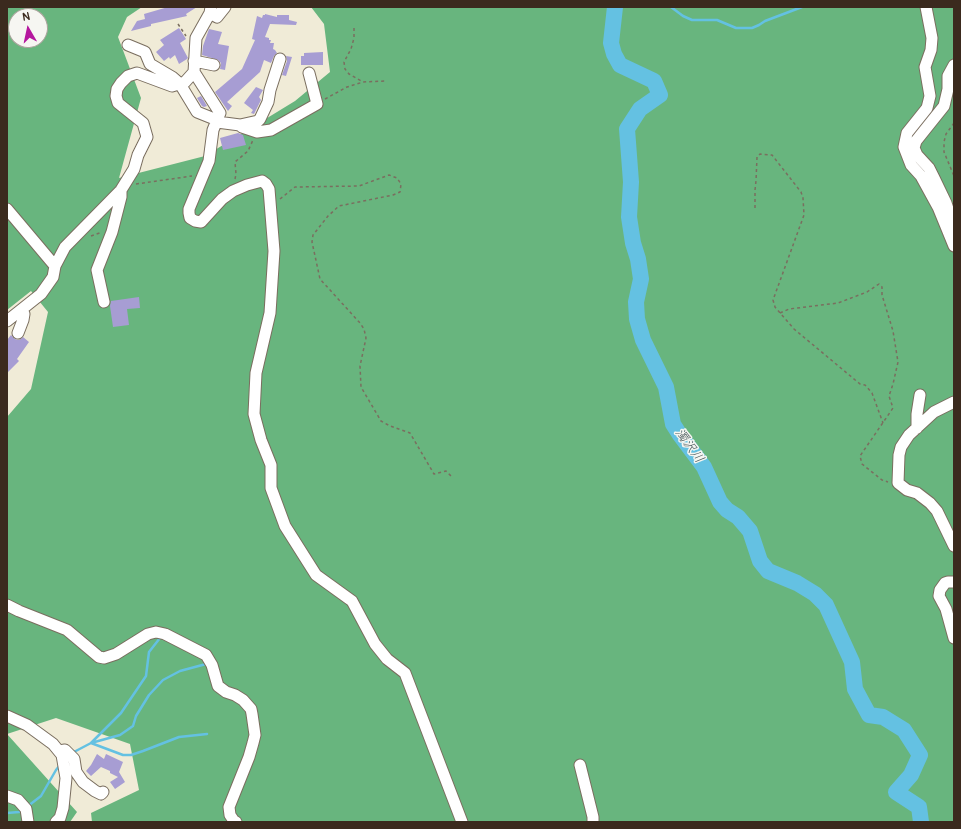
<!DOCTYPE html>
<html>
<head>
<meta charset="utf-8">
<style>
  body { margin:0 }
  #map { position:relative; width:961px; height:829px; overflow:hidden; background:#f0ebd7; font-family:Pangolin,sans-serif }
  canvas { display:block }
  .frame { position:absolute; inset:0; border:8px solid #3b2a1e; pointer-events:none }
  .north { position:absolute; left:8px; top:8px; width:40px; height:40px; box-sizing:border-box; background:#f6f6f2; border:1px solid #aba49d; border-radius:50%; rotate:351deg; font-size:11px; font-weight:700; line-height:16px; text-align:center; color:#3b2a1e }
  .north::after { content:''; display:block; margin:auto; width:14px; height:18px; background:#b5179e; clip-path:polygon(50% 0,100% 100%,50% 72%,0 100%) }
</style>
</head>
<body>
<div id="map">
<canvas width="961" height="829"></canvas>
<div class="frame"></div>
<div class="north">N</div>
</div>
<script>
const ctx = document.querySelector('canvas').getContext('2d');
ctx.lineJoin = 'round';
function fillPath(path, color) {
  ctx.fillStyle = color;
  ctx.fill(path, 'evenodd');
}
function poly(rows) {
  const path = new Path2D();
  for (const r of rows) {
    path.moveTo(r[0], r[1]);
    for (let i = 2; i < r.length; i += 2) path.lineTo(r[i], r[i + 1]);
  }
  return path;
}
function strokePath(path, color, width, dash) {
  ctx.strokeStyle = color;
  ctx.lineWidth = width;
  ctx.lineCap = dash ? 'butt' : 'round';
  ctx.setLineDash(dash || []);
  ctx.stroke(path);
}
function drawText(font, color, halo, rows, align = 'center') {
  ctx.font = font + ' Pangolin,"Klee One",sans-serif';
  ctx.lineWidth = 3;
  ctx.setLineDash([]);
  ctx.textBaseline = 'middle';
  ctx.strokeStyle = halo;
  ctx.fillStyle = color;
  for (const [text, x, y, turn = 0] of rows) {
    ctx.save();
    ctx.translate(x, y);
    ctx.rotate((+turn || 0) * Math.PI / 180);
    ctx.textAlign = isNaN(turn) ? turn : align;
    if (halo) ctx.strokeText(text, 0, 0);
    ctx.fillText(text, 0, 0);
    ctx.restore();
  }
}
const forest = poly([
  [7,7,142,7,127,17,118,37,141,98,119,178,205,156,295,101,330,72,324,24,311,7,954,7,954,822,92,822,91,813,139,790,130,744,56,718,7,734,77,812,70,822,7,822,7,417,31,389,48,312,31,291,7,310],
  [16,16,40,16,40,40,16,40]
]);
const water = poly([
  [612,7,618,7,613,44,610,43]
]);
const stream = poly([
  [671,7,683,16,692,20,717,20,736,28,752,28,759,25,765,21,802,7],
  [160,638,149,652,146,676,121,713,91,743,123,755,131,755,143,751,179,737,207,734],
  [72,753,91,743,120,735,133,726,136,716,149,695,163,680,180,671,206,664],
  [28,806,41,796,56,770,60,765],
  [7,813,19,812,22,810]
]);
const river = poly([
  [615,7,611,43,614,54,620,65,654,81,660,95,640,109,627,129,631,182,629,217,633,243,638,259,641,279,636,302,637,319,643,340,666,387,673,424,680,435,704,467,720,502,727,510,738,517,750,531,760,561,768,571,797,583,815,594,826,605,852,662,855,689,869,715,883,717,904,730,920,755,911,775,896,792,919,807,921,822]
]);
const building = poly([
  [168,7,197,7,186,14,187,16,151,24,151,26,131,31,137,21,145,19,144,14],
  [265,14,277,17,277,15,289,15,289,20,297,22,296,25,270,24,265,37,269,38,269,40,271,40,270,43,274,43,273,49,275,50,277,53,274,56,271,63,264,60,260,72,227,102,232,106,228,111,215,92,242,69,255,40,252,39,257,16,262,18,263,15,265,15],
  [179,28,186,39,180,43,188,58,187,59,179,64,175,55,170,59,169,57,164,61,156,52,164,45,160,40],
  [209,29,222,32,218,44,229,46,225,70,220,69,221,63,218,60,202,55,203,46],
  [323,52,323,65,301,65,301,56,304,56,304,53],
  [286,56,292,57,286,76,282,75,287,61],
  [256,87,263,90,259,97,261,100,254,114,251,113,253,110,244,103],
  [201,96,207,106,204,107,202,106,197,98],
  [238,133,243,135,246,145,223,150,220,138],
  [139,297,140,308,127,309,129,325,113,327,110,306,111,301],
  [11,335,15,339,19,340,23,337,29,342,17,359,19,361,7,373,7,340],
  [97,754,104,759,106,754,123,762,119,772,125,782,115,789,110,782,118,777,110,773,110,771,101,767,91,776,86,771,91,765]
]);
const path = poly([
  [178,24,186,36],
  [354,28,354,38,351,49,344,62,345,69,349,74,363,82],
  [325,99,347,87,363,82,387,81],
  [954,123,946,134,944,142,944,152,954,176],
  [235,179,236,174,235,162,248,151,253,140],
  [136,184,192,176],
  [280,199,295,187,359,186,389,175,397,178,401,184,400,192,393,195,339,206,328,216,313,235,312,242,320,279,360,323,364,329,366,338,360,366,361,387,381,421,390,426,410,433,434,474,446,471,453,478],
  [755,208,755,190,756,181,757,157,760,154,772,155,801,192,803,198,804,215,773,300,775,307,794,329,860,384,865,385,872,393,883,423],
  [91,236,102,232],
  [780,313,789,309,838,303,867,292,879,284,882,287,882,295,893,331,898,362,893,384,889,396,893,408,860,456,862,464,882,480,888,482]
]);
const minor = poly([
  [211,7,210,13,196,38,194,72,220,113,213,130,209,161,189,209,189,213,190,218,195,221,201,222,222,199,233,191,247,185,262,181,266,184,269,189,274,251,270,313,256,373,254,414,261,440,271,465,271,488,285,526,316,575,352,601,375,644,387,659,405,673,462,822],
  [926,7,932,38,931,50,925,67,930,96,927,108,907,133,904,147,911,165,921,176,938,207,954,246],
  [210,13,217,17,225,7],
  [128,45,145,52,150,64,172,77,180,84,197,112,217,120],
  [194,61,214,65],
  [954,65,948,76,948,89,944,106,916,141,914,148,917,155,929,168,934,178,946,203,954,227],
  [217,122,240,125,258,121,260,119,268,102,270,90,280,59],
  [240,125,242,127,257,132,271,130,317,104,309,73],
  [7,209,55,266],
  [104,302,97,270,112,232,121,197,121,190],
  [7,321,41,294,53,277,55,266,65,247,121,190,134,169,138,155,147,137,143,123,118,103,116,96,117,89,121,83,128,76,137,73,172,86,185,82,194,72],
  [18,333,23,320,24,314,22,310],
  [954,402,934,412,909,435,901,447,899,455,898,483,907,490,917,493,930,503,937,511,954,546],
  [917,428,917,414,920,395],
  [954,582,948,582,945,583,940,590,939,596,946,609,954,638],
  [7,605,19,611,67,630,99,657,104,658,116,654,148,634,156,632,165,634,206,655,212,665,218,686,226,692,235,695,243,700,251,709,252,714,255,735,253,743,249,757,229,807,230,815,234,821,236,822],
  [7,716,27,725,53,744,62,755,66,778,63,808,60,818,56,822],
  [59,751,65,750,74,759,76,772,83,782,95,791,101,794,103,792],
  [580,765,593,817,593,822],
  [7,796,18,800,26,809,28,822]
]);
const waterNames = [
  ["濁沢川",689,446,54]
];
fillPath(forest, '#68b57e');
fillPath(water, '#64c1e2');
strokePath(stream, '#64c1e2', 2.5);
strokePath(river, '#64c1e2', 16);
fillPath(building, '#a79dd3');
strokePath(minor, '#7a6e5f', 13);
strokePath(path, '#7a6e5f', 1.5, [3, 3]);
strokePath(minor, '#fff', 11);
drawText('italic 13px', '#475759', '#f6f6f2', waterNames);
</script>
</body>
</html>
